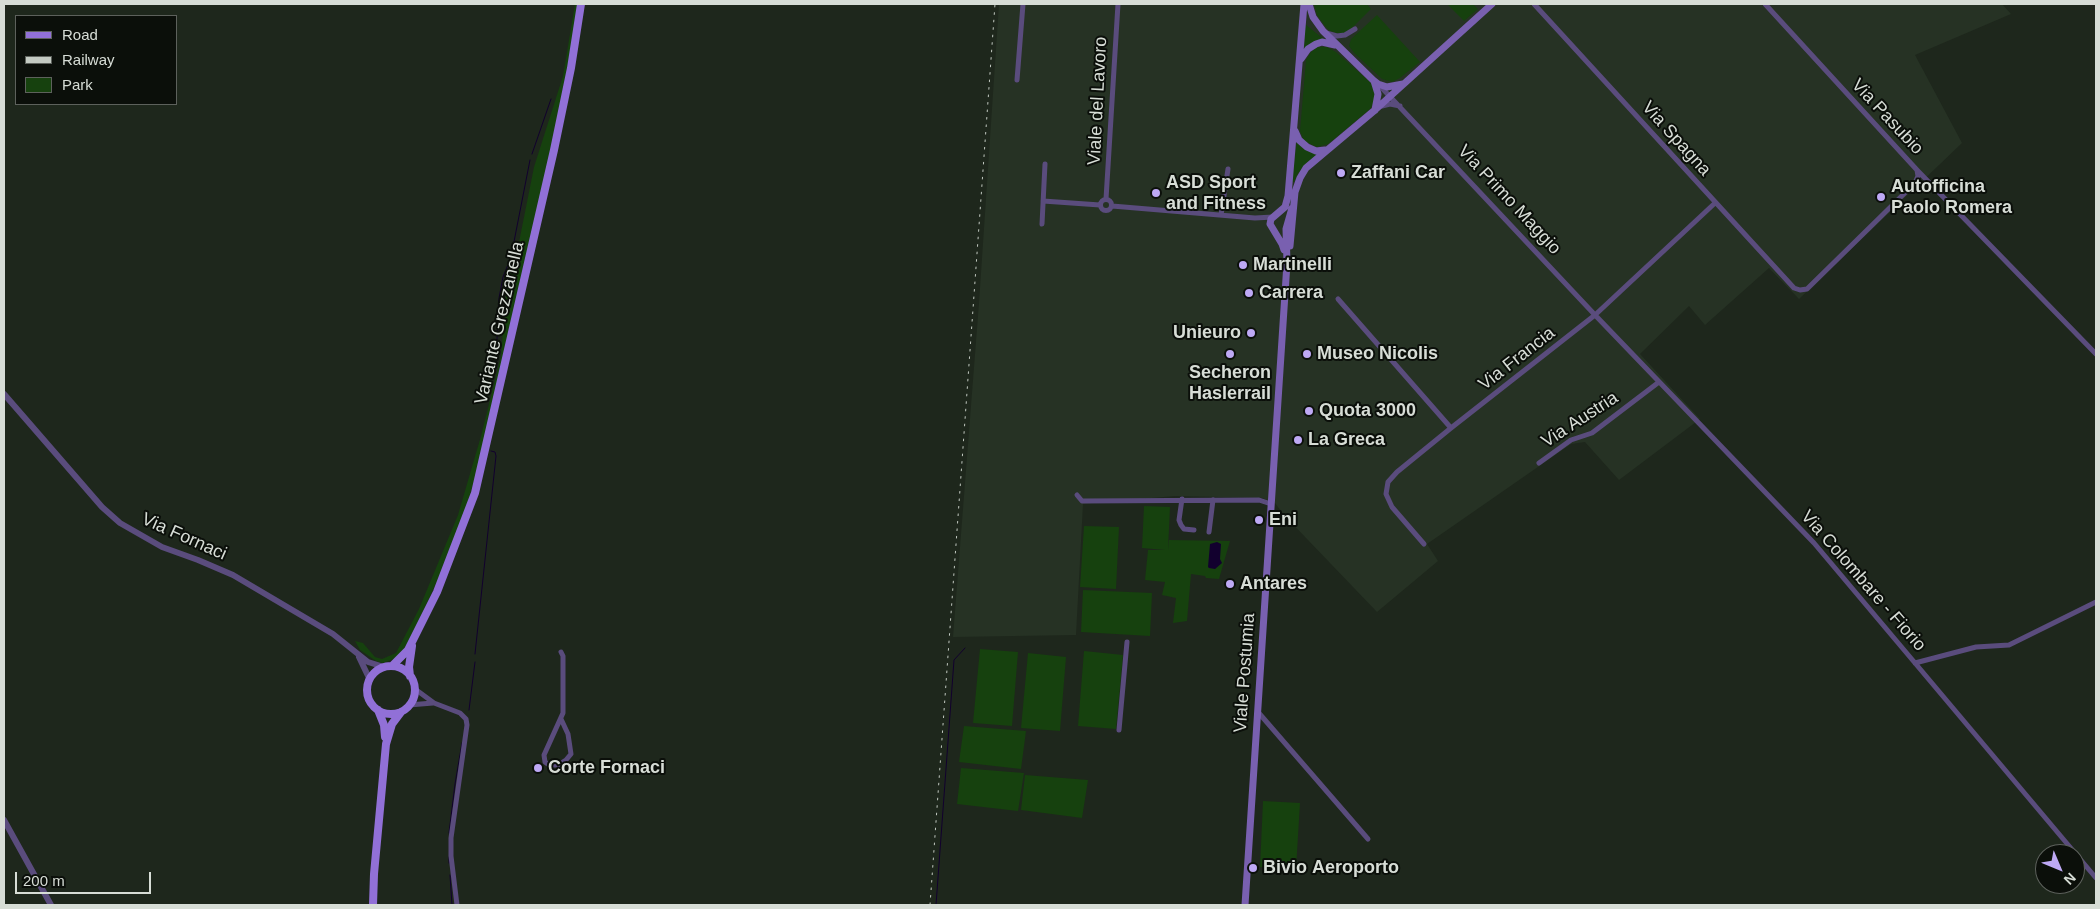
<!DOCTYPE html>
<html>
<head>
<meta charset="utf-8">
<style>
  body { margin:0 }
  #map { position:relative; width:2100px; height:909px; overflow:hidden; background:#1e271c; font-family:Helvetica,sans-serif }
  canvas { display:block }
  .frame { position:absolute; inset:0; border:5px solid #d7ddd6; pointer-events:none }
  .legend { position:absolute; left:15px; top:15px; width:162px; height:90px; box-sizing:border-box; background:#0b0f0a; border:1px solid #5d615c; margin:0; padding:6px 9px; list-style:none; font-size:15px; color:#d7ddd6 }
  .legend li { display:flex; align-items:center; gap:10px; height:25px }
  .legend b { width:25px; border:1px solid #5d615c }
  .north { position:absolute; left:2035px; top:844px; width:50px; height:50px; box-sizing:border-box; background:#0b0f0a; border:1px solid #5d615c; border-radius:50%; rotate:135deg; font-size:14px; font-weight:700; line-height:20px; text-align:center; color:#d7ddd6 }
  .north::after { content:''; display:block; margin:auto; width:18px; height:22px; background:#bea9f5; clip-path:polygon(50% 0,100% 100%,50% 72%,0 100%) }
  .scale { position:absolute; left:15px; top:872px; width:136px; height:22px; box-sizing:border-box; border:2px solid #d7ddd6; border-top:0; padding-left:6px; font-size:15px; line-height:18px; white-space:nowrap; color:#d7ddd6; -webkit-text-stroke:4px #0b0f0a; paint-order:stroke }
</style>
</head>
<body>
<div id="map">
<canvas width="2100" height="909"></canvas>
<div class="frame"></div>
<ul class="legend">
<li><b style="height:6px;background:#9170d7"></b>Road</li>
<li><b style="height:6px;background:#c3cac2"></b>Railway</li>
<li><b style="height:14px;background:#16410e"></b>Park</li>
</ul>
<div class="north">N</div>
<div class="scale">200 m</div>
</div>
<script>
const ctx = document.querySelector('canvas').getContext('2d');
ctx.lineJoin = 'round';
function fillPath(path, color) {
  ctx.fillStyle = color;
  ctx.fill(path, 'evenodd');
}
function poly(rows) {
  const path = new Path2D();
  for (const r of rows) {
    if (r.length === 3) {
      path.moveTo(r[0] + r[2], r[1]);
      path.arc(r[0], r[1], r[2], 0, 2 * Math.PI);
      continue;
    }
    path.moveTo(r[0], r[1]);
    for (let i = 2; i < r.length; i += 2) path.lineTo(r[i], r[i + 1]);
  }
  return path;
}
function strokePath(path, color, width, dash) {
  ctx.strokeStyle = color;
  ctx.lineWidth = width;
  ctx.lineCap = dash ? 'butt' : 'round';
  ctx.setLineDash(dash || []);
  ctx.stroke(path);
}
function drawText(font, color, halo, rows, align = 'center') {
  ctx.font = font + ' Helvetica,sans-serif';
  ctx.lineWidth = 4;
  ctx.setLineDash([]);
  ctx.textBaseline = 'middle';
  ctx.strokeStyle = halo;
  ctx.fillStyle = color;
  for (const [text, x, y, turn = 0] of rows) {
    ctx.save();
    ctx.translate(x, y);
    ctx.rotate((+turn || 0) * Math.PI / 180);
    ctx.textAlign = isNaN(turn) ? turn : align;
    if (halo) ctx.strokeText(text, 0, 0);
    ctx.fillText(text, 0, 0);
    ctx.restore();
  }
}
const built = poly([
  [999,4,2002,4,2011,14,1915,55,1962,143,1799,299,1769,268,1705,325,1689,306,1640,354,1700,419,1619,480,1585,442,1571,444,1427,544,1438,561,1377,612,1284,515,1275,503,1262,498,1175,496,1083,504,1076,635,953,637,979,303]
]);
const green = poly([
  [575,4,579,4,551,153,479,465,464,514,445,564,410,639,399,657,383,663,376,661,360,650,355,641,363,643,375,657,382,659,396,653,419,609,458,515,481,436,501,356,507,280,516,257,534,167,563,76],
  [1314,4,1367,4,1371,9,1349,31,1344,33,1337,33,1330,31,1325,26,1317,15],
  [1447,4,1473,4,1478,9,1464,21],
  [1377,15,1420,62,1400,78,1392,82,1382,79,1354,53,1349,46,1351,39],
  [1305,24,1326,41,1304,51,1305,26],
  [1317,47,1327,47,1336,52,1372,84,1376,98,1370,109,1328,144,1317,147,1304,141,1300,131,1306,60,1311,52],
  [1297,140,1319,153,1298,173,1294,182,1292,182],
  [1144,506,1170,507,1168,550,1169,540,1230,541,1219,579,1206,578,1205,576,1191,574,1187,621,1173,623,1176,598,1162,595,1165,582,1145,580,1148,550,1165,550,1142,548],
  [1084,526,1119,527,1116,589,1080,587],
  [1083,590,1152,593,1150,636,1081,632],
  [980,649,1018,652,1012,726,973,723],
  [1084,651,1123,655,1116,729,1078,726],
  [1028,653,1066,657,1060,731,1021,728],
  [964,726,1026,731,1021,769,959,762],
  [961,768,1024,773,1018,811,957,804],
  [1025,775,1088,780,1082,818,1021,810],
  [1263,801,1300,803,1296,869,1260,867]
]);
const water = poly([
  [1217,542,1221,544,1220,559,1222,563,1215,569,1209,568,1208,567,1210,544]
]);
const stream = poly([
  [532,154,551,99],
  [496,360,499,298,503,277,511,257,530,160],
  [475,654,496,456,495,452,491,451],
  [469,710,475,662],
  [449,833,455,784,462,743],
  [449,863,449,857],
  [450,875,452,905],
  [936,905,954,660,965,648]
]);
const minor = poly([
  [1534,4,1794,288,1800,290,1807,289,1915,183,1918,176,1917,170],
  [1765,4,1917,170,2096,354],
  [1326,33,1337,36,1345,35,1355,29],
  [1017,80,1023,4],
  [1380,86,1595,315,1814,543,2096,878],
  [1382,106,1390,104,1400,106],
  [1106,199,1118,4],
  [1106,205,5.5],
  [1043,201,1100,205],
  [1112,206,1255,218,1273,217],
  [1221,215,1228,169],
  [1042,224,1045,164],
  [1338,299,1451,428],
  [1539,463,1571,440,1592,433,1659,382],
  [1077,495,1082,501,1259,500,1271,504],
  [1182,499,1179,520,1181,525,1184,529,1194,530],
  [1209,532,1213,500],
  [1424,544,1392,507,1386,494,1388,482,1397,472,1451,428,1595,315,1715,203],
  [561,652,563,656,563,713,544,755,545,762,549,765,558,765,566,760,571,754,568,734,561,719],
  [1915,663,1976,647,2009,645,2096,602],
  [415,689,434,703,460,713,466,719,467,725,451,838,451,856,457,905],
  [409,705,433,703],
  [1258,712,1368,839],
  [1119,730,1127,642]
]);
const tertiary = poly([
  [4,394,102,507,120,523,162,547,198,560,233,575,333,634,368,662,384,667],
  [359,657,370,680],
  [4,820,51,905]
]);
const secondary = poly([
  [1309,4,1313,17,1323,31,1373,80,1378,84,1387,87,1403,84],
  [1301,59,1308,49,1316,44,1322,42,1335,45],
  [1374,81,1378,94,1375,110],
  [1295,131,1299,140,1307,147,1316,151,1325,150],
  [1290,246,1295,192,1300,178,1306,168,1375,110,1492,4],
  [1284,250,1282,244,1270,224,1271,219,1285,207,1288,196,1304,4],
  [1245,905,1287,263,1286,229,1292,208]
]);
const primary = poly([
  [392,666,408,650,437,592,475,493,554,150,571,68,581,4],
  [391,690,24],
  [410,676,409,667,412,646],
  [378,710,384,725,385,737],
  [373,905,374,874,386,744,392,724,401,712]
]);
const rail = poly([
  [930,905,995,4]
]);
const markers = [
  [1341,173,5,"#bea9f5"],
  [1156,193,5,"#bea9f5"],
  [1881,197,5,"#bea9f5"],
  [1243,265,5,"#bea9f5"],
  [1249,293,5,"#bea9f5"],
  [1251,333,5,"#bea9f5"],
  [1230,354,5,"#bea9f5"],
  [1307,354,5,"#bea9f5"],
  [1309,411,5,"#bea9f5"],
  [1298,440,5,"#bea9f5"],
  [1259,520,5,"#bea9f5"],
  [1230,584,5,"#bea9f5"],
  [538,768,5,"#bea9f5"],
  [1253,868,5,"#bea9f5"]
];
const streetNames = [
  ["Viale del Lavoro",1098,101,-87],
  ["Via Pasubio",1887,117,47],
  ["Via Spagna",1676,139,48],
  ["Via Primo Maggio",1509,200,47],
  ["Variante Grezzanella",500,323,-77],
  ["Via Francia",1517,359,-38],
  ["Via Austria",1580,420,-33],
  ["Via Fornaci",184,537,24],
  ["Via Colombare - Fiorio",1863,581,49],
  ["Viale Postumia",1245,673,-86]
];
const poiNames = [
  ["Zaffani Car",1351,173],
  ["ASD Sport",1166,183],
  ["and Fitness",1166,204],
  ["Autofficina",1891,187],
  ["Paolo Romera",1891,208],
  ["Martinelli",1253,265],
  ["Carrera",1259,293],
  ["Unieuro",1241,333,"right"],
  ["Museo Nicolis",1317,354],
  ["Secheron",1230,373,"center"],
  ["Haslerrail",1230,394,"center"],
  ["Quota 3000",1319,411],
  ["La Greca",1308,440],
  ["Eni",1269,520],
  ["Antares",1240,584],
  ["Corte Fornaci",548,768],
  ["Bivio Aeroporto",1263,868]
];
fillPath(built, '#263224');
fillPath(green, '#16410e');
fillPath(water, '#12002e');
strokePath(stream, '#12002e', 1);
strokePath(minor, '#5a4c7d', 5);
strokePath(tertiary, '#5a4c7d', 6);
strokePath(secondary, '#7960b0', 7);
strokePath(primary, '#9170d7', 8);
strokePath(rail, '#c3cac2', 1, [2.5, 5]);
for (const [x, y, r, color] of markers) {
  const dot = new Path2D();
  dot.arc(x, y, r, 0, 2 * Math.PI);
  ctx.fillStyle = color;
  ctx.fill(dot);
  strokePath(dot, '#0b0f0a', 2);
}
drawText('18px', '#d7ddd6', '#0b0f0a', streetNames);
drawText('bold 18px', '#d7ddd6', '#0b0f0a', poiNames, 'left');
</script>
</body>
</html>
